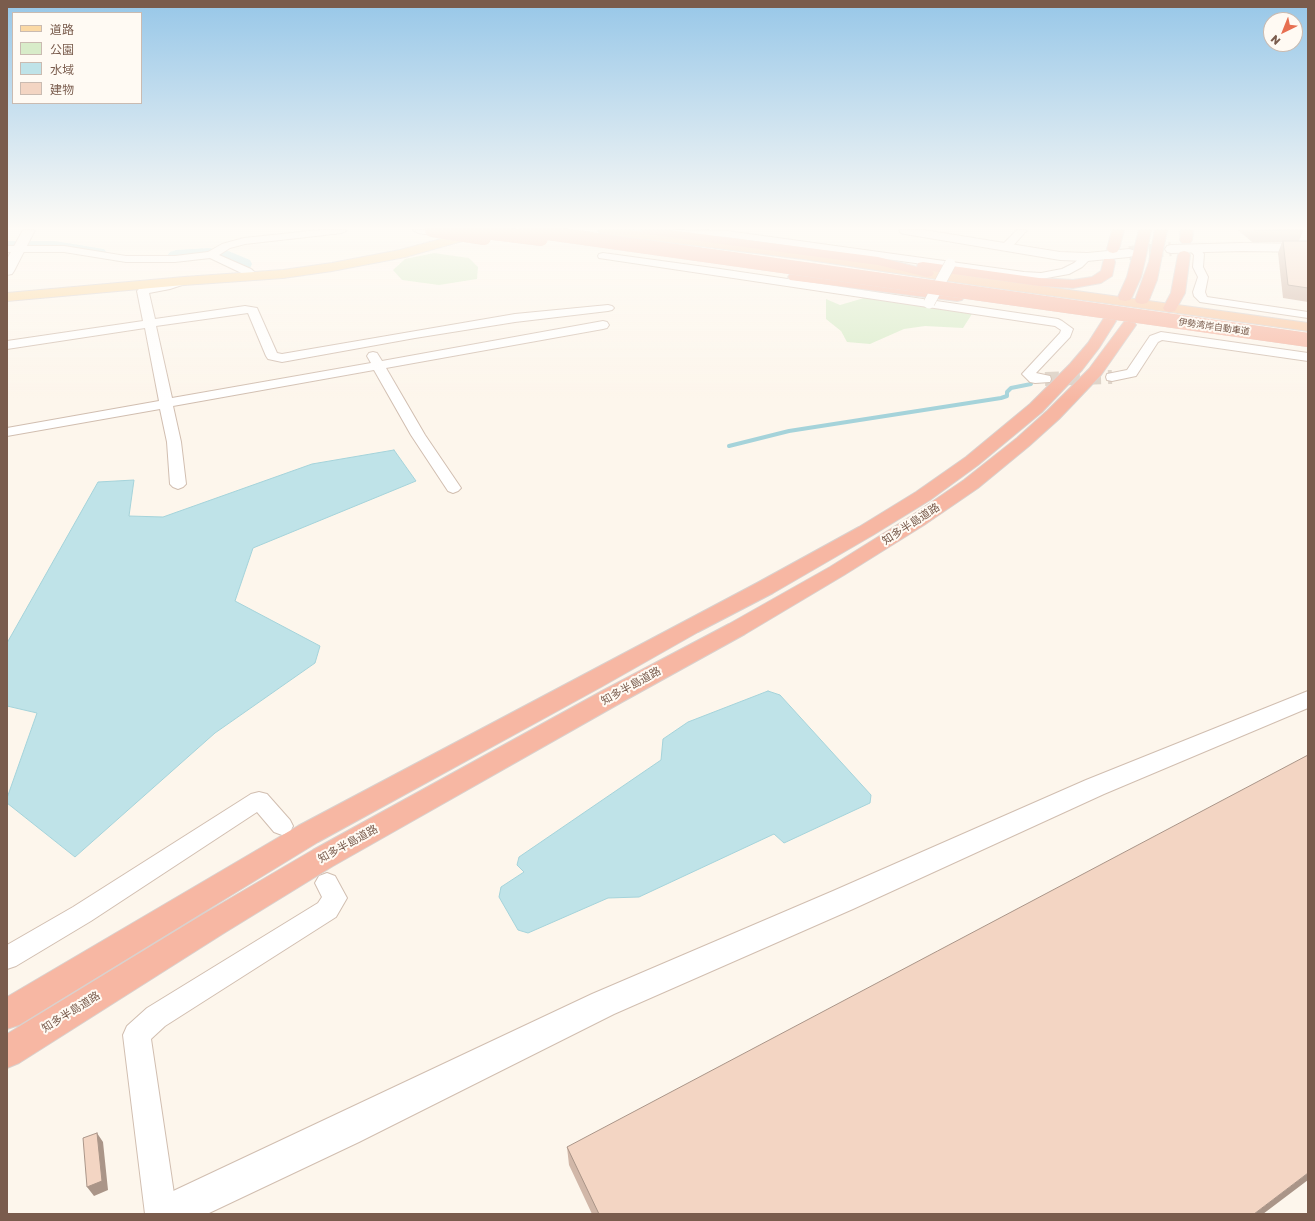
<!DOCTYPE html>
<html>
<head>
<meta charset="utf-8">
<style>
  body { margin:0 }
  #map { position:relative; width:1315px; height:1221px; overflow:hidden; background:#fdf6ec; font-family:"Golos Text","Noto Sans JP",sans-serif }
  canvas { display:block }
  .frame { position:absolute; inset:0; border:8px solid #7a5c4d; pointer-events:none }
  .legend { position:absolute; left:12px; top:12px; width:130px; height:92px; box-sizing:border-box; background:#fffaf3; border:1px solid #cabbb1; margin:0; padding:5px 7px; list-style:none; font-size:12px; color:#7a5c4d }
  .legend li { display:flex; align-items:center; gap:8px; height:20px }
  .legend b { width:20px; border:1px solid #cabbb1 }
  .north { position:absolute; left:1263px; top:12px; width:40px; height:40px; box-sizing:border-box; background:#fffaf3; border:1px solid #cabbb1; border-radius:50%; rotate:223deg; font-size:11px; font-weight:700; line-height:16px; text-align:center; color:#7a5c4d }
  .north::after { content:''; display:block; margin:auto; width:14px; height:18px; background:#e76f51; clip-path:polygon(50% 0,100% 100%,50% 72%,0 100%) }
</style>
</head>
<body>
<div id="map">
<canvas width="1315" height="1221"></canvas>
<div class="frame"></div>
<ul class="legend">
<li><b style="height:5px;background:#fbd9a5"></b>道路</li>
<li><b style="height:11px;background:#d8ecc9"></b>公園</li>
<li><b style="height:11px;background:#bfe3e8"></b>水域</li>
<li><b style="height:11px;background:#f3d5c3"></b>建物</li>
</ul>
<div class="north">N</div>
</div>
<script>
const ctx = document.querySelector('canvas').getContext('2d');
ctx.lineJoin = 'round';
function fillPath(path, color) {
  ctx.fillStyle = color;
  ctx.fill(path, 'evenodd');
}
function poly(rows) {
  const path = new Path2D();
  for (const r of rows) {
    path.moveTo(r[0], r[1]);
    for (let i = 2; i < r.length; i += 2) path.lineTo(r[i], r[i + 1]);
  }
  return path;
}
function strokePath(path, color, width, dash) {
  ctx.strokeStyle = color;
  ctx.lineWidth = width;
  ctx.lineCap = dash ? 'butt' : 'round';
  ctx.setLineDash(dash || []);
  ctx.stroke(path);
}
function drawText(font, color, halo, rows, align = 'center') {
  ctx.font = font + ' "Golos Text","Noto Sans JP",sans-serif';
  ctx.lineWidth = 4;
  ctx.setLineDash([]);
  ctx.textBaseline = 'middle';
  ctx.strokeStyle = halo;
  ctx.fillStyle = color;
  for (const [text, x, y, turn = 0] of rows) {
    ctx.save();
    ctx.translate(x, y);
    ctx.rotate((+turn || 0) * Math.PI / 180);
    ctx.textAlign = isNaN(turn) ? turn : align;
    if (halo) ctx.strokeText(text, 0, 0);
    ctx.fillText(text, 0, 0);
    ctx.restore();
  }
}
const green = poly([
  [434,253,469,258,478,267,477,279,439,285,402,280,393,270,405,259],
  [864,298,972,314,963,328,925,326,904,329,870,344,847,342,841,331,826,319,826,299,840,305]
]);
const water = poly([
  [394,450,416,481,253,548,235,601,320,646,315,663,215,733,75,857,7,803,7,798,37,713,7,706,7,643,98,482,134,480,129,516,163,517,312,464,394,450],
  [768,691,780,695,871,795,870,803,784,843,774,834,639,897,608,898,528,933,518,930,499,897,501,887,524,872,517,865,519,857,661,760,663,739,688,722,768,691]
]);
const stream = poly([
  [729,446,789,431,1001,398,1007,396,1007,392,1011,388,1031,384]
]);
const river = poly([
  [7,241,55,241,98,248,104,249,107,253,104,257,98,258,55,251,7,251,7,241],
  [208,248,226,250,250,260,252,264,250,268,243,270,217,259,208,258,176,262,170,260,167,256,170,252,176,250,208,248]
]);
const minorTunnel = poly([
  [1045,379,1112,377]
]);
const tertiaryTunnel = poly([
  [1129,253,1171,249]
]);
const minor = poly([
  [320,230,347,230,342,233,245,244,230,248,219,255,251,269,259,276,254,279,210,258,175,262,126,262,64,252,7,252,7,246,64,246,126,256,175,256,208,252,222,244,244,238,320,230],
  [413,230,435,230,449,232,451,234,446,237,418,233,413,230],
  [672,230,727,231,1024,272,1041,273,1062,269,1074,263,1083,255,1091,255,1092,257,1082,267,1069,274,1041,279,1024,278,727,237,677,233,672,230],
  [1017,230,1027,230,1011,248,1003,248,1002,246,1003,244,1017,230],
  [1193,245,1197,246,1204,254,1203,267,1208,277,1205,292,1207,297,1308,312,1308,318,1200,302,1194,296,1193,292,1198,277,1193,267,1194,255,1188,248,1193,245],
  [603,253,720,269,1058,319,1062,321,1073,329,1070,337,1036,373,1050,376,1051,379,1050,382,1035,383,1030,382,1022,374,1060,333,1061,330,1055,326,599,258,598,256,599,254,603,253],
  [184,278,188,279,189,281,188,283,170,289,149,293,155,319,245,306,257,308,277,353,282,354,515,314,608,305,612,306,614,308,612,310,608,311,515,322,415,338,282,362,268,359,266,356,248,313,156,326,172,398,371,363,367,356,369,353,373,352,377,353,382,361,603,321,607,322,609,325,607,328,603,329,386,368,425,435,461,488,458,491,453,493,448,491,411,435,374,370,173,406,181,442,186,484,183,487,178,489,173,487,170,484,167,442,160,409,7,436,7,428,159,401,145,328,7,349,7,341,143,321,137,291,139,289,164,284,184,278],
  [1161,332,1308,353,1308,361,1162,340,1158,342,1136,376,1112,381,1107,380,1106,377,1107,374,1127,370,1150,336,1161,332],
  [259,792,267,794,290,820,293,826,290,832,282,835,274,832,257,812,91,921,16,966,7,969,7,945,73,907,251,794,259,792],
  [327,873,335,876,347,898,336,917,165,1026,151,1039,177,1214,145,1214,123,1035,127,1026,147,1008,318,903,322,897,315,883,319,876,327,873]
]);
const tertiary = poly([
  [23,230,35,230,14,271,12,274,7,275,7,259,23,230],
  [899,230,924,230,1060,252,1087,253,1129,249,1133,250,1135,253,1133,256,1129,257,1087,261,1060,260,905,234,901,233,899,230],
  [1242,243,1308,244,1308,252,1242,251,1171,253,1167,252,1165,249,1167,246,1171,245,1242,243],
  [1308,691,1308,708,1104,794,853,909,614,1014,359,1142,207,1214,146,1214,152,1201,592,994,833,891,1086,780,1308,691]
]);
const primary = poly([
  [475,230,484,230,486,232,484,235,405,257,332,271,283,278,184,285,7,301,7,293,184,277,283,270,332,263,400,250,475,230]
]);
const trunk = poly([
  [598,230,629,230,803,251,982,278,1308,323,1308,331,982,286,803,259,604,234,600,233,598,230]
]);
const motorway = poly([
  [641,230,670,230,878,257,917,267,918,263,923,262,1039,278,1073,280,1092,277,1101,271,1104,259,1114,259,1115,262,1112,276,1101,283,1073,288,1039,286,932,271,934,273,932,276,927,277,878,265,647,234,643,233,641,230],
  [1112,230,1124,230,1119,249,1117,252,1113,253,1109,252,1107,249,1112,230],
  [1139,230,1151,230,1145,260,1141,277,1132,297,1130,300,1125,301,1120,300,1118,297,1127,277,1139,230],
  [1155,230,1167,230,1157,280,1149,300,1147,303,1142,304,1137,303,1135,300,1149,262,1155,230],
  [1181,230,1193,230,1192,240,1190,243,1182,243,1180,240,1181,230],
  [1184,251,1188,252,1190,255,1185,293,1175,311,1170,312,1165,311,1163,308,1171,293,1178,255,1180,252,1184,251],
  [795,273,957,293,962,294,964,297,962,300,957,301,790,280,788,277,790,274,795,273],
  [1109,317,1114,318,1116,321,1099,348,1082,370,1042,412,978,465,930,500,873,535,773,593,698,632,601,687,318,842,19,1025,7,1029,7,997,298,826,757,583,859,527,916,492,966,457,1030,404,1070,364,1088,343,1104,318,1109,317],
  [1129,321,1134,322,1136,325,1101,375,1059,419,1029,446,978,488,924,525,844,575,745,634,622,702,333,866,224,933,19,1063,7,1068,7,1034,202,915,313,850,604,690,729,624,830,567,910,517,964,480,1017,438,1047,411,1089,369,1124,322,1129,321]
]);
const minorBridge = poly([
  [929,303,950,264]
]);
const motorwayBridge = poly([
  [432,230,484,238],
  [469,230,541,239],
  [526,230,1308,340]
]);
const wall = poly([
  [1238,230,1302,230,1303,231,1299,241,1308,241,1308,302,1283,298,1278,253,1282,242,1252,242],
  [567,1147,1263,1214,592,1214,569,1165]
]);
const shadedWall = poly([
  [97,1133,103,1142,108,1190,94,1196,87,1187],
  [1308,1173,1308,1180,1263,1214,1254,1214]
]);
const building = poly([
  [1255,230,1302,230,1303,231,1256,230,1255,230],
  [1283,241,1308,241,1308,288,1288,285,1283,241],
  [1308,755,1308,1173,1254,1214,599,1214,567,1147,1308,755],
  [97,1133,102,1181,87,1187,83,1138,97,1133]
]);
const farStreetnames = [
  ["伊勢湾岸自動車道",1214,327,8]
];
const streetNames = [
  ["知多半島道路",911,524,-33],
  ["知多半島道路",631,686,-29],
  ["知多半島道路",348,844,-29],
  ["知多半島道路",71,1012,-32]
];
fillPath(green, '#d8ecc9');
fillPath(water, '#bfe3e8');
strokePath(water, '#a5d3da', 1);
strokePath(stream, '#a5d3da', 4);
fillPath(river, '#bfe3e8');
strokePath(minorTunnel, '#dcd0c4', 14, [14, 7]);
strokePath(tertiaryTunnel, '#dcd0c4', 14, [14, 6]);
strokePath(minor, '#d1beb0', 2);
strokePath(tertiary, '#d1beb0', 2);
strokePath(primary, '#dad1cd', 2);
strokePath(trunk, '#dad1cd', 2);
strokePath(motorway, '#dad1cd', 2);
fillPath(minor, '#fff');
fillPath(tertiary, '#fff');
fillPath(primary, '#fbd9a5');
fillPath(trunk, '#f9c8a4');
fillPath(motorway, '#f7b7a3');
strokePath(minorBridge, '#d1beb0', 12, []);
strokePath(motorwayBridge, '#dad1cd', 14, []);
strokePath(minorBridge, '#fff', 11);
strokePath(motorwayBridge, '#f7b7a3', 14);
fillPath(wall, '#d1b7a8');
fillPath(shadedWall, '#aa9588');
fillPath(building, '#f3d5c3');
strokePath(building, '#aa9588', 1);
const sky = ctx.createLinearGradient(0, 0, 0, 400);
sky.addColorStop(0, '#97c7e8');
sky.addColorStop(0.57, '#fefbf6');
sky.addColorStop(1, '#fefbf600');
ctx.fillStyle = sky;
ctx.fillRect(0, 0, 1315, 400);
drawText('9px', '#7a5c4d', '#fffaf3', farStreetnames);
drawText('11px', '#7a5c4d', '#fffaf3', streetNames);
</script>
</body>
</html>
